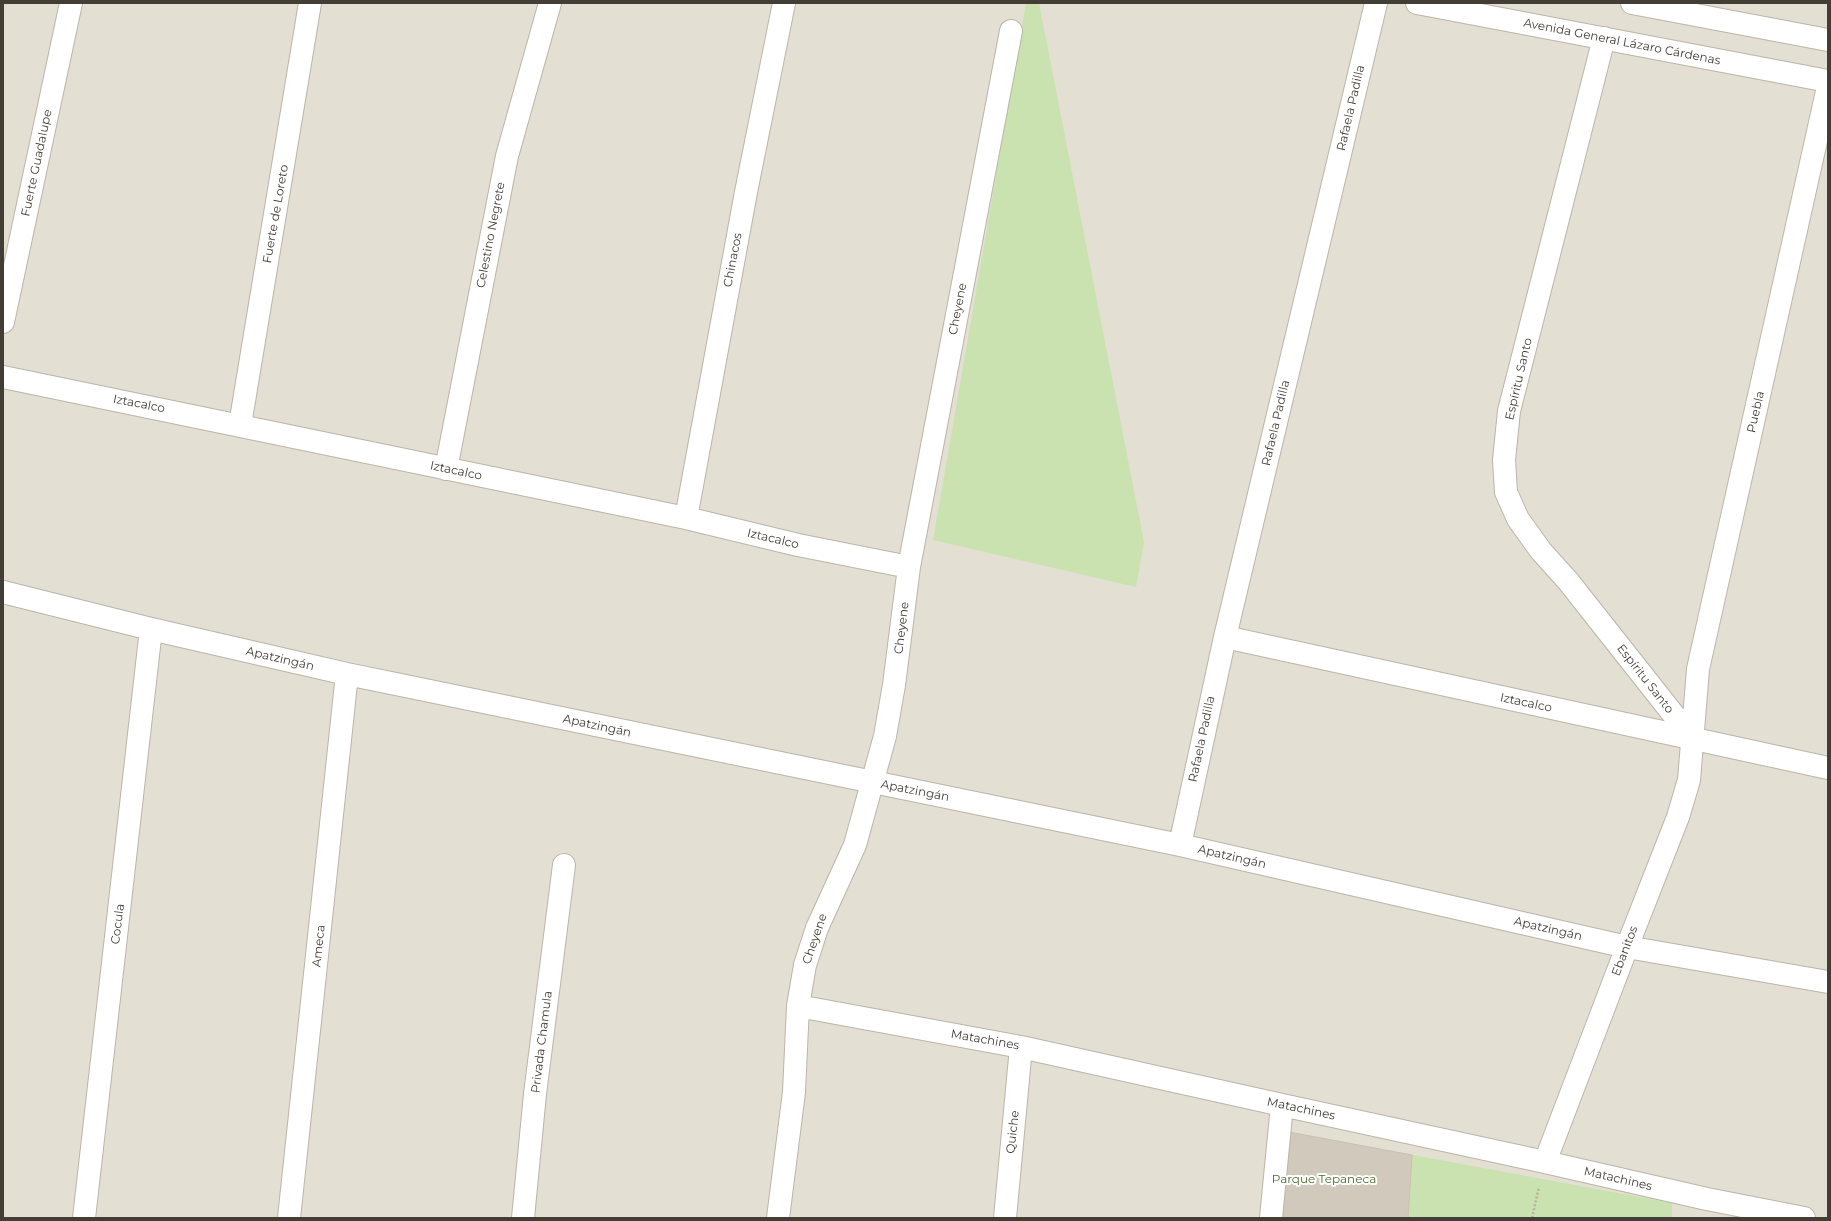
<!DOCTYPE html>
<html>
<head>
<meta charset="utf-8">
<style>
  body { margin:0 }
  #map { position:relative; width:1831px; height:1221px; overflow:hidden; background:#f0ede5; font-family:Montserrat,sans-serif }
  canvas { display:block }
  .frame { position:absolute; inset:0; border:4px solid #423d35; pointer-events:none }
</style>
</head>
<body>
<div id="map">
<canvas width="1831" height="1221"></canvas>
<div class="frame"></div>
</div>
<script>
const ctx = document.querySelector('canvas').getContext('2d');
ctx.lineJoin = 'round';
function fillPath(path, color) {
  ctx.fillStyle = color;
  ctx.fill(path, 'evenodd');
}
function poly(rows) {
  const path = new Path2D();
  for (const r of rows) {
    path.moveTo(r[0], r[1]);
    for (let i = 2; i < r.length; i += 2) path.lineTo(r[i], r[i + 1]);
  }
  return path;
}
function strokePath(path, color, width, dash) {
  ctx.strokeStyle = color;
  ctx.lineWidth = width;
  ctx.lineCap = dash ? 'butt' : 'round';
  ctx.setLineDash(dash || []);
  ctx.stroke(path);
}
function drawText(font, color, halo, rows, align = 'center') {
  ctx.font = font + ' Montserrat,sans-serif';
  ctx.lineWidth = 4;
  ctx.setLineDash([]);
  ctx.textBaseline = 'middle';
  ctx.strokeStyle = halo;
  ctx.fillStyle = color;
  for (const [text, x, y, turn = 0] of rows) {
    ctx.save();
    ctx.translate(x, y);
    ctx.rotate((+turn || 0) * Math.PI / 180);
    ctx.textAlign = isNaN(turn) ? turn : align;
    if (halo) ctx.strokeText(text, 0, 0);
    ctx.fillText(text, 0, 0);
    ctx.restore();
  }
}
const residential = poly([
  [3,3,1828,3,1828,986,3,586],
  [3,591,1828,986,1828,1218,3,1218]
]);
const green = poly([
  [1026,3,1039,3,1144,542,1136,587,933,540],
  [1289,1132,1672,1203,1672,1218,1281,1218]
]);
const building = poly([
  [1289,1132,1412,1155,1408,1218,1281,1218,1289,1132]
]);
const path = poly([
  [1532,1218,1539,1187]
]);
const minor = poly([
  [1417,3,1828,81],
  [1632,3,1828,40],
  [1604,38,1509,411,1504,460,1506,492,1518,519,1541,551,1568,581,1692,738],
  [3,322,71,3],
  [3,377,686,518,798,545,909,567],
  [240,425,310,3],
  [446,469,507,156,550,3],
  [686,518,746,192,784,3],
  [3,592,151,629,347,674,1180,845,1627,947,1828,982],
  [1225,637,1828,768],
  [1180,845,1225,637,1376,3],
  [798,1006,1021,1047,1282,1105,1545,1162,1707,1199,1804,1218],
  [1545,1162,1627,947,1678,817,1689,780,1698,669,1828,87],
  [84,1218,151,629],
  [289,1218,347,674],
  [523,1218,535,1094,564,865],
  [778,1218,794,1092,798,1006,805,965,817,928,855,845,885,736,894,685,909,567,1011,31],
  [1005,1218,1021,1047],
  [1271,1218,1282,1105]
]);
const streetNames = [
  ["Avenida General Lázaro Cárdenas",1622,42,11],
  ["Rafaela Padilla",1351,108,-77],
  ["Fuerte Guadalupe",37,163,-78],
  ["Fuerte de Loreto",276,214,-80],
  ["Celestino Negrete",491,235,-79],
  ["Chinacos",733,260,-79],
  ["Cheyene",958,309,-79],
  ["Espíritu Santo",1519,379,-77],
  ["Iztacalco",139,404,11],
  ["Puebla",1756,412,-77],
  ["Rafaela Padilla",1276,423,-77],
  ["Iztacalco",456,471,12],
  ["Iztacalco",773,539,13],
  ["Cheyene",902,628,-83],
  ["Apatzingán",280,659,13],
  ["Espíritu Santo",1645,679,52],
  ["Iztacalco",1526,703,12],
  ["Apatzingán",597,726,12],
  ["Rafaela Padilla",1202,739,-78],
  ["Apatzingán",915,791,11],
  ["Apatzingán",1232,857,13],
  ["Cocula",118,924,-83],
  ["Apatzingán",1548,929,13],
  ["Cheyene",815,939,-71],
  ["Ameca",319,946,-84],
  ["Ebanitos",1625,951,-69],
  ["Matachines",985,1040,10],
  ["Privada Chamula",542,1042,-83],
  ["Matachines",1301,1109,12],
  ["Quiche",1013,1132,-84],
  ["Matachines",1618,1179,13]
];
const parkNames = [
  ["Parque Tepaneca",1324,1179]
];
fillPath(residential, '#e4dfd3');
fillPath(green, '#cae2b0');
fillPath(building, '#d1c9bb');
strokePath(building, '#cbc1af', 1);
strokePath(minor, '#bbb5a8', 24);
strokePath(path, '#bbb19b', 2.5, [2, 2]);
strokePath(minor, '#fff', 22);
drawText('12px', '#423d35', '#fff', streetNames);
drawText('12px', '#456e2e', '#fff', parkNames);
</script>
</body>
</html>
